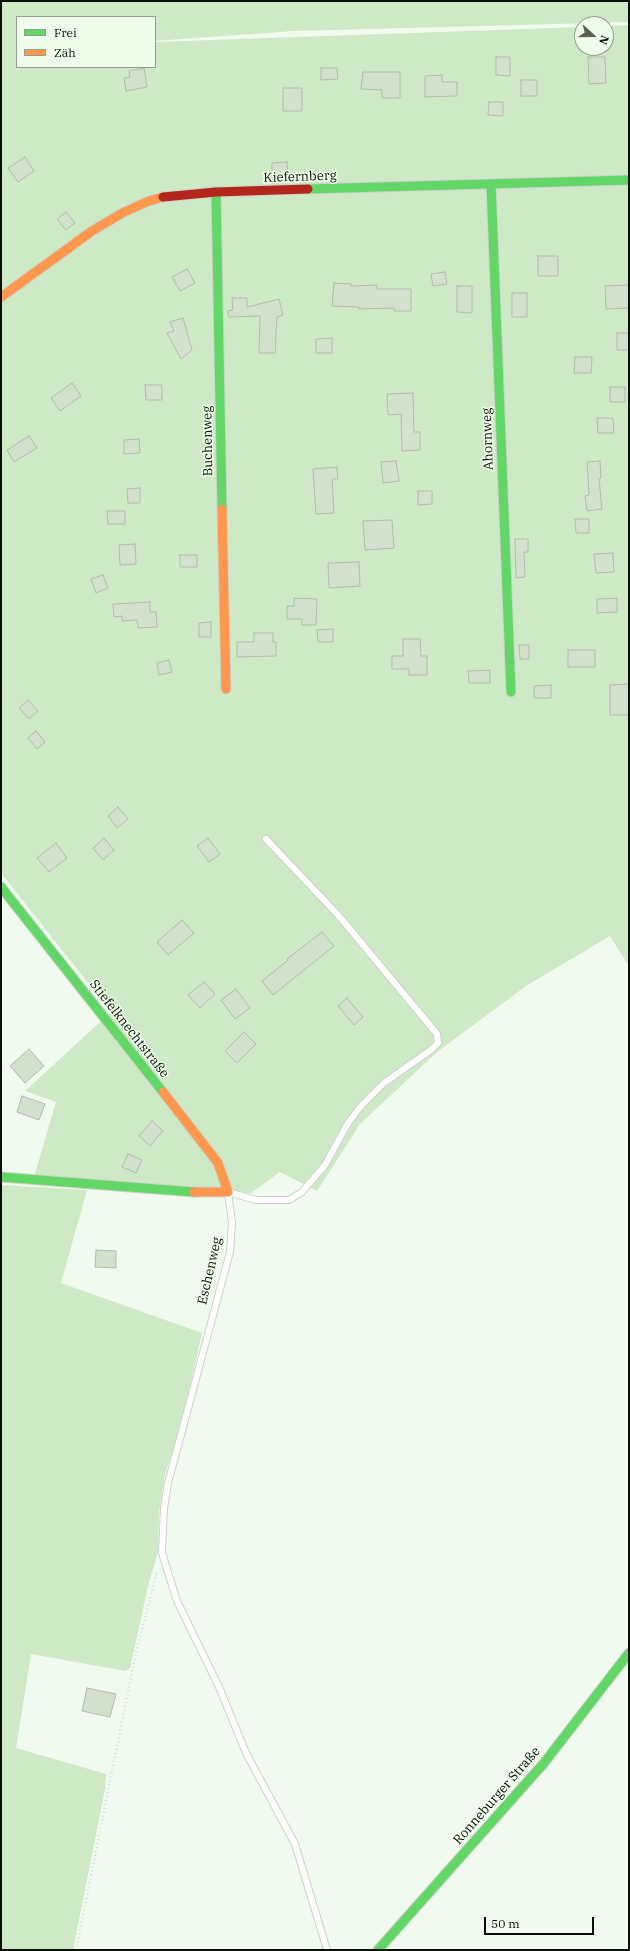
<!DOCTYPE html>
<html>
<head>
<meta charset="utf-8">
<style>
  body { margin:0 }
  #map { position:relative; width:630px; height:1951px; overflow:hidden; background:#f1faee; font-family:"IBM Plex Serif",serif }
  canvas { display:block }
  .frame { position:absolute; inset:0; border:2px solid #090f07; pointer-events:none }
  .legend { position:absolute; left:16px; top:16px; width:140px; height:52px; box-sizing:border-box; background:#effeea; border:1px solid #939e8f; margin:0; padding:5px 7px; list-style:none; font-size:12px; color:#090f07 }
  .legend li { display:flex; align-items:center; gap:8px; height:20px }
  .legend b { width:20px; border:1px solid #939e8f }
  .north { position:absolute; left:574px; top:16px; width:40px; height:40px; box-sizing:border-box; background:#effeea; border:1px solid #939e8f; border-radius:50%; rotate:111deg; font-size:11px; font-weight:700; line-height:16px; text-align:center; color:#090f07 }
  .north::after { content:''; display:block; margin:auto; width:14px; height:18px; background:#5a6158; clip-path:polygon(50% 0,100% 100%,50% 72%,0 100%) }
  .scale { position:absolute; left:484px; top:1917px; width:110px; height:18px; box-sizing:border-box; border:2px solid #090f07; border-top:0; padding-left:5px; font-size:12px; line-height:14px; white-space:nowrap; color:#090f07; -webkit-text-stroke:3px #effeea; paint-order:stroke }
</style>
</head>
<body>
<div id="map">
<canvas width="630" height="1951"></canvas>
<div class="frame"></div>
<ul class="legend">
<li><b style="height:5px;background:#63d668"></b>Frei</li>
<li><b style="height:5px;background:#ff974d"></b>Zäh</li>
</ul>
<div class="north">N</div>
<div class="scale">50 m</div>
</div>
<script>
const ctx = document.querySelector('canvas').getContext('2d');
ctx.lineJoin = 'round';
function fillPath(path, color) {
  ctx.fillStyle = color;
  ctx.fill(path, 'evenodd');
}
function poly(rows) {
  const path = new Path2D();
  for (const r of rows) {
    path.moveTo(r[0], r[1]);
    for (let i = 2; i < r.length; i += 2) path.lineTo(r[i], r[i + 1]);
  }
  return path;
}
function strokePath(path, color, width, dash) {
  ctx.strokeStyle = color;
  ctx.lineWidth = width;
  ctx.lineCap = dash ? 'butt' : 'round';
  ctx.setLineDash(dash || []);
  ctx.stroke(path);
}
function drawText(font, color, halo, rows, align = 'center') {
  ctx.font = font + ' "IBM Plex Serif",serif';
  ctx.lineWidth = 3;
  ctx.setLineDash([]);
  ctx.textBaseline = 'middle';
  ctx.strokeStyle = halo;
  ctx.fillStyle = color;
  for (const [text, x, y, turn = 0] of rows) {
    ctx.save();
    ctx.translate(x, y);
    ctx.rotate((+turn || 0) * Math.PI / 180);
    ctx.textAlign = isNaN(turn) ? turn : align;
    if (halo) ctx.strokeText(text, 0, 0);
    ctx.fillText(text, 0, 0);
    ctx.restore();
  }
}
const green = poly([
  [1,1,629,1,629,22,294,31,155,41,155,17,17,17,17,67,155,67,155,42,582,27,582,48,606,48,606,26,629,25,629,966,610,936,526,986,437,1052,360,1124,317,1191,280,1172,251,1193,34,1177,56,1102,25,1091,111,1012,1,873],
  [1,1185,87,1190,61,1283,202,1333,180,1430,165,1474,159,1512,158,1552,149,1582,130,1668,126,1671,31,1654,16,1748,106,1774,105,1789,73,1950,1,1950]
]);
const building = poly([
  [496,57,510,57,510,76,496,75,496,57],
  [588,57,605,57,606,83,589,84,588,57],
  [144,68,147,87,126,91,124,78,130,77,129,71,144,68],
  [321,68,337,68,338,79,321,80,321,68],
  [363,72,400,72,400,98,382,98,382,90,361,89,363,72],
  [442,75,442,82,457,82,457,96,425,97,425,76,442,75],
  [521,80,537,80,537,96,521,96,521,80],
  [283,88,302,88,302,111,283,111,283,88],
  [489,102,503,102,503,116,488,115,489,102],
  [25,157,34,171,18,182,8,168,25,157],
  [287,162,288,177,272,177,272,163,287,162],
  [66,212,75,223,66,230,57,219,66,212],
  [538,256,558,256,558,276,538,276,538,256],
  [187,269,195,283,180,291,172,277,187,269],
  [445,272,447,284,433,286,431,274,445,272],
  [334,283,351,284,351,286,377,285,377,289,411,289,411,311,394,311,394,308,359,309,359,307,332,306,334,283],
  [629,285,629,308,606,309,605,286,629,285],
  [457,286,472,286,472,313,457,312,457,286],
  [512,293,527,293,527,317,512,317,512,293],
  [232,298,247,298,247,307,279,299,283,315,277,317,275,353,259,353,260,316,229,317,228,311,233,310,232,298],
  [183,318,192,350,181,359,167,333,174,331,170,322,183,318],
  [617,333,629,333,629,350,617,350,617,333],
  [332,338,332,353,316,353,316,339,332,338],
  [575,357,592,357,591,373,574,373,575,357],
  [72,383,81,396,60,411,51,398,72,383],
  [145,385,162,385,162,400,146,400,145,385],
  [610,387,625,387,625,402,610,402,610,387],
  [413,393,414,432,420,432,420,450,402,451,401,414,388,415,387,394,413,393],
  [597,418,613,418,614,433,598,433,597,418],
  [29,436,37,448,14,462,7,450,29,436],
  [139,439,140,453,124,454,124,440,139,439],
  [396,461,399,481,383,483,381,462,396,461],
  [600,461,601,478,599,479,602,509,587,511,585,496,589,495,587,462,600,461],
  [337,467,338,479,332,479,334,513,316,514,313,469,337,467],
  [140,488,140,503,128,503,127,489,140,488],
  [418,491,432,491,432,504,418,505,418,491],
  [107,511,125,511,125,524,108,524,107,511],
  [575,519,589,519,589,533,576,533,575,519],
  [392,520,394,548,365,550,363,521,392,520],
  [515,539,528,539,528,552,524,552,525,577,516,578,515,539],
  [135,544,136,564,120,565,119,545,135,544],
  [613,553,614,572,596,573,594,554,613,553],
  [180,555,197,555,197,567,180,567,180,555],
  [359,562,360,586,329,588,328,563,359,562],
  [103,575,108,588,96,593,91,579,103,575],
  [294,598,317,599,316,625,302,625,302,619,287,619,287,606,294,606,294,598],
  [617,598,617,612,597,613,597,599,617,598],
  [150,602,150,612,156,612,157,627,138,628,137,620,122,621,122,616,114,617,113,604,150,602],
  [211,622,211,637,199,637,199,623,211,622],
  [333,629,333,642,318,642,317,630,333,629],
  [254,633,273,633,273,642,276,642,276,656,237,657,237,642,254,642,254,633],
  [403,639,420,639,421,656,427,656,427,675,409,675,409,669,392,669,392,656,403,656,403,639],
  [519,645,529,645,529,659,520,659,519,645],
  [568,650,595,650,595,667,568,667,568,650],
  [169,660,172,672,159,675,157,663,169,660],
  [490,670,490,683,469,683,468,671,490,670],
  [629,684,629,715,610,715,610,685,629,684],
  [551,685,551,698,534,698,534,686,551,685],
  [28,700,38,711,29,719,19,708,28,700],
  [36,731,45,742,37,749,28,738,36,731],
  [118,807,128,819,117,828,108,816,118,807],
  [104,838,114,850,103,860,93,848,104,838],
  [208,838,220,854,209,862,197,846,208,838],
  [56,843,67,858,49,872,37,858,56,843],
  [182,920,194,933,168,955,157,942,182,920],
  [322,932,334,946,273,995,262,981,288,960,287,959,322,932],
  [204,982,215,994,200,1008,188,995,204,982],
  [236,989,250,1008,235,1019,221,1000,236,989],
  [347,998,363,1017,354,1025,338,1006,347,998],
  [244,1032,256,1044,237,1063,225,1051,244,1032],
  [29,1049,44,1066,25,1083,10,1066,29,1049],
  [22,1096,45,1104,39,1120,17,1112,22,1096],
  [152,1121,163,1131,150,1146,139,1136,152,1121],
  [128,1154,142,1160,136,1173,122,1167,128,1154],
  [96,1250,116,1251,116,1268,95,1267,96,1250],
  [87,1688,116,1694,110,1717,82,1711,87,1688]
]);
const path = poly([
  [76,1950,135,1657,157,1571]
]);
const lane = poly([
  [266,839,339,916,437,1034,438,1043,432,1049,384,1083,361,1106,348,1123,325,1165,302,1192,289,1200,256,1200,228,1192,232,1223,230,1252,168,1483,164,1508,162,1553,177,1601,219,1687,246,1753,295,1844,327,1950]
]);
const fast = poly([
  [491,184,511,692],
  [308,189,629,180],
  [216,192,222,509],
  [1,887,163,1092],
  [1,1177,194,1192],
  [378,1950,544,1763,629,1653]
]);
const slow = poly([
  [1,297,92,231,124,212,149,201,163,197],
  [222,509,226,689],
  [163,1092,218,1163,228,1192,194,1192]
]);
const jam = poly([
  [163,197,216,192,308,189]
]);
const streetNames = [
  ["Kiefernberg",300,177,-2],
  ["Ahornweg",488,439,-92],
  ["Buchenweg",208,441,-91],
  ["Stiefelknechtstraße",129,1029,52],
  ["Eschenweg",210,1271,-77],
  ["Ronneburger Straße",497,1796,-49]
];
fillPath(green, '#cee9c6');
fillPath(building, '#d1e1cc');
strokePath(building, '#b4bbb1', 1);
strokePath(lane, '#cdd3ca', 8);
strokePath(fast, '#cdd3ca', 11);
strokePath(slow, '#cdd3ca', 11);
strokePath(jam, '#cdd3ca', 11);
strokePath(path, '#d8dbd8', 2.5, [1, 3]);
strokePath(lane, '#fdfefc', 6);
strokePath(fast, '#63d668', 9);
strokePath(slow, '#ff974d', 9);
strokePath(jam, '#b3261e', 9);
drawText('13px', '#090f07', '#effeea', streetNames);
</script>
</body>
</html>
